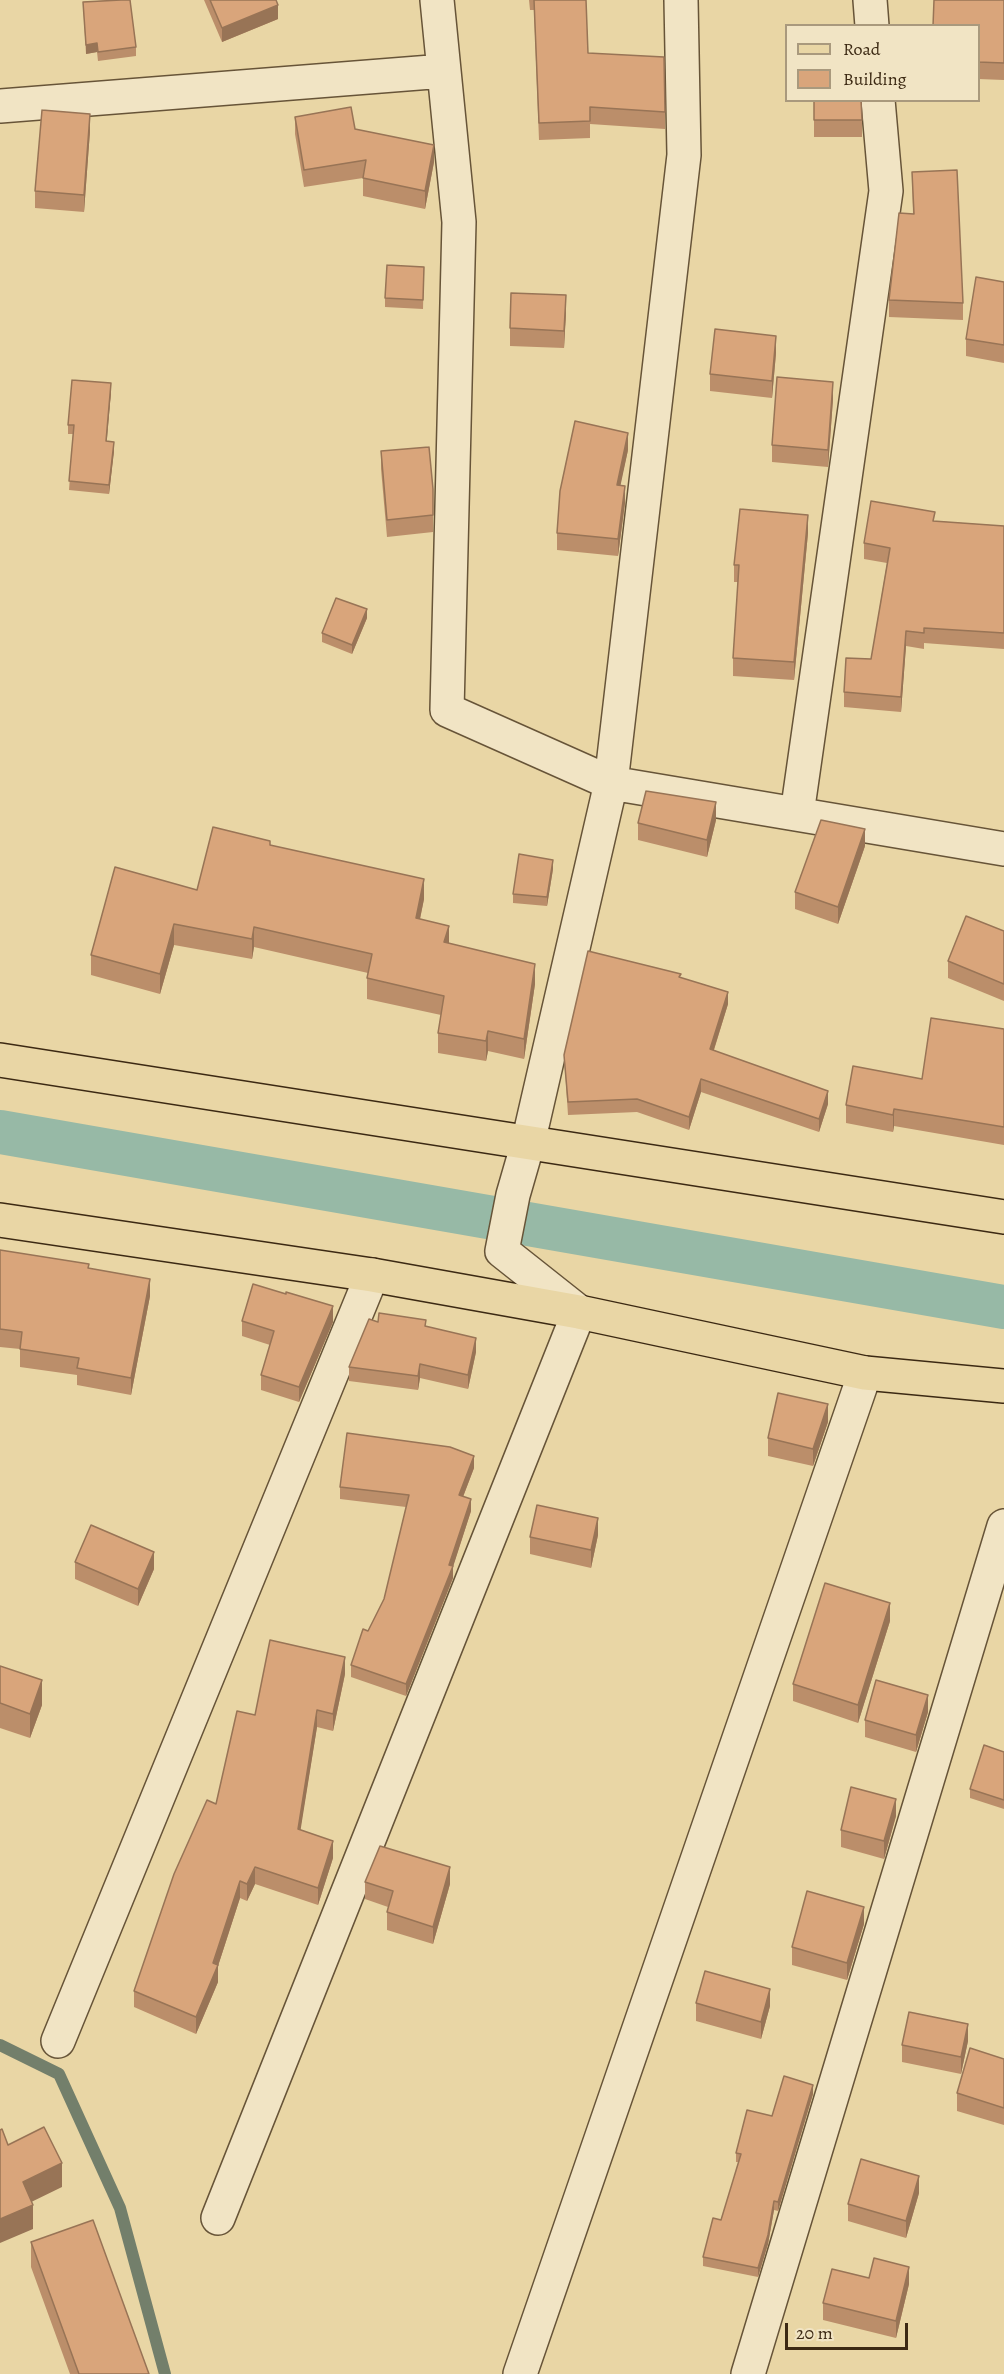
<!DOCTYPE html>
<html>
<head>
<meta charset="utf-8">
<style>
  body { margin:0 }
  #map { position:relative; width:1004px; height:2374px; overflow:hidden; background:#e9d6a5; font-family:Alegreya,serif }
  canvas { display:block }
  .legend { position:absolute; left:785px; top:24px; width:195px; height:78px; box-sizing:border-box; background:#f1e4c4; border:2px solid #a9997d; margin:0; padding:8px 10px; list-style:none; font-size:18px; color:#3c2913 }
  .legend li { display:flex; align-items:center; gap:12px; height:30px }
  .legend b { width:30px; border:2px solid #a9997d }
  .scale { position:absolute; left:785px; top:2323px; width:123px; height:27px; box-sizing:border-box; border:3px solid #3c2913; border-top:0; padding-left:8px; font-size:18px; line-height:21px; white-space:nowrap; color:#3c2913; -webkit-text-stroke:4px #f1e4c4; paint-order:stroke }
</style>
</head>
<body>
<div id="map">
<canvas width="1004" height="2374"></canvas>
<ul class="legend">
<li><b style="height:8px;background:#e9d6a5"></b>Road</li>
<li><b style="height:16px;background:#d9a57b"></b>Building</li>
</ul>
<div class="scale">20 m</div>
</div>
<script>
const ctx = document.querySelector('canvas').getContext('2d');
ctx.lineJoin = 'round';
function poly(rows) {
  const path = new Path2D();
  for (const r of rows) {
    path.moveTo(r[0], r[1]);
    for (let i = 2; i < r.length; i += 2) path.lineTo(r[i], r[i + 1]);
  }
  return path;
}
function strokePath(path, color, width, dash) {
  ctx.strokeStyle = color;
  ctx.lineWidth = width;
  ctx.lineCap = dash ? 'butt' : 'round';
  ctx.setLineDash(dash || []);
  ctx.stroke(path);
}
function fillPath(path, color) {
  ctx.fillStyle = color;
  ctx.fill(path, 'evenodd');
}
const stream = poly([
  [0,2045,59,2074,120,2208,165,2374]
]);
const canal = poly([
  [0,1132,1004,1307]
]);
const minor = poly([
  [437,0,459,222,447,710,611,783,1004,849],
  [870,0,872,26],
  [0,106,444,71],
  [797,814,886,191,878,100],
  [58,2041,372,1275],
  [218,2218,579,1312,502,1251,513,1195,528,1143,611,783,684,155,681,0],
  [520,2374,865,1373],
  [748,2374,1004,1526]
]);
const major = poly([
  [0,1060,1004,1217],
  [0,1220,372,1275,579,1312,865,1373,1004,1386]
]);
const wall = poly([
  [111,0,130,0,136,47,136,56,98,61,97,52,86,54,83,2],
  [204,0,276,0,278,19,222,42],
  [529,0,586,0,588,53,665,112,665,129,590,124,590,138,539,140,534,10,530,10],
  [1004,0,1004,80,978,79,978,26],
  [814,100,862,120,862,137,814,137],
  [295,117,355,129,434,162,425,209,363,196,363,178,304,187,295,134],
  [90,131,84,212,35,208,35,191],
  [912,172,963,303,963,320,889,317,889,300,913,214],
  [424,267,423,309,385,307,385,298],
  [1004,282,1004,363,966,356,966,339],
  [566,312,564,348,510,346,510,328],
  [776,353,772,398,710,391,710,374],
  [111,392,106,441,114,451,109,494,69,490,73,434,68,434,68,425],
  [833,399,828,467,772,462,772,445],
  [628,450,620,485,625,503,618,556,557,550,557,533],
  [381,451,433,489,433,532,387,537,381,469],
  [935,521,1004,526,1004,649,924,643,924,649,906,646,901,712,844,707,844,692,871,659,887,563,864,559,864,543],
  [808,533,794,680,733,676,733,658,738,582,734,582,734,565],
  [367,618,352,654,322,642,322,633],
  [716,820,707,857,638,840,638,823],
  [270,845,424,899,420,919,449,944,535,984,524,1059,488,1051,486,1061,438,1053,438,1033,441,1015,367,999,367,978,368,973,254,947,252,959,174,945,160,994,91,975,91,955],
  [865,846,838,924,795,909,795,892],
  [553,869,547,906,513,903,513,894],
  [1004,931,1004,1001,948,978,948,961],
  [681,978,728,1004,714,1050,828,1104,819,1132,701,1092,689,1130,637,1112,568,1115,564,1055],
  [1004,1029,1004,1145,894,1126,893,1132,846,1123,846,1105,922,1079],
  [0,1250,89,1268,150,1296,131,1395,77,1385,77,1375,20,1367,20,1349,0,1347],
  [286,1294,333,1322,299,1402,261,1390,261,1375,270,1345,242,1336,242,1321],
  [378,1322,426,1326,476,1352,468,1389,420,1378,418,1390,349,1381,349,1367],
  [828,1422,813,1466,768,1456,768,1438],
  [474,1468,463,1497,471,1511,453,1566,453,1578,406,1696,351,1677,351,1665,384,1599,406,1507,340,1499,340,1487],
  [598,1535,591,1568,530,1554,530,1537],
  [75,1562,154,1569,138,1606,75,1579],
  [890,1621,858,1723,793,1701,793,1684],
  [0,1666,42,1705,30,1738,0,1728],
  [345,1674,333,1731,317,1727,300,1830,333,1858,318,1905,255,1884,247,1901,240,1898,218,1966,218,1982,196,2034,134,2007,134,1991,255,1715],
  [928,1712,916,1752,865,1737,865,1720],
  [1004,1752,1004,1809,970,1798,970,1789],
  [896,1816,884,1859,841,1847,841,1830],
  [365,1882,450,1884,433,1944,387,1930,387,1912,388,1907,365,1899],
  [864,1924,847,1980,792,1965,792,1947],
  [696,2003,770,2006,761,2039,696,2021],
  [968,2041,961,2074,902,2062,902,2045],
  [1004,2059,1004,2125,957,2111,957,2093],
  [813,2094,778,2211,774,2210,768,2244,758,2277,703,2266,703,2257,721,2220,739,2162,736,2162,736,2153,772,2116],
  [919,2193,906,2238,848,2221,848,2204],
  [31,2242,149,2374,70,2374,31,2267],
  [869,2278,909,2284,896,2338,823,2320,823,2303]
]);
const shadedWall = poly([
  [278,5,278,19,222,42,222,28],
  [97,43,97,52,86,54,86,45],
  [90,114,90,131,84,212,84,195],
  [434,145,434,162,425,209,425,191],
  [566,295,566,312,564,348,564,331],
  [776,336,776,353,772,398,772,381],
  [833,382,833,399,828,467,828,450],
  [111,383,111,392,106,450,106,441],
  [628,433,628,450,617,502,617,485],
  [114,442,114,451,109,494,109,485],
  [625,486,625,503,618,556,618,539],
  [808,515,808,533,794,680,794,662],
  [367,609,367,618,352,654,352,645],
  [906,631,906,646,901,712,901,697],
  [716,802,716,820,707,857,707,840],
  [865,829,865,846,838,924,838,907],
  [553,860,553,869,547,906,547,897],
  [424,879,424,899,416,938,416,918],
  [174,924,174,945,160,994,160,974],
  [449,926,449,946,444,942],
  [254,927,254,947,252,959,252,939],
  [535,964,535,984,524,1059,524,1039],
  [728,992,728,1004,710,1062,710,1049],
  [488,1031,488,1051,486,1061,486,1041],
  [701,1079,701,1092,689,1130,689,1117],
  [828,1091,828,1104,819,1132,819,1119],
  [894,1109,894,1126,893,1132,893,1115],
  [150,1279,150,1296,131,1395,131,1378],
  [333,1306,333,1322,299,1402,299,1387],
  [476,1338,476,1352,468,1389,468,1375],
  [420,1364,420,1378,418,1390,418,1376],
  [828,1404,828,1422,813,1466,813,1449],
  [474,1456,474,1468,459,1507,459,1495],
  [471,1499,471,1511,453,1567,453,1566,453,1578,406,1696,406,1684,449,1565],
  [598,1518,598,1535,591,1568,591,1550],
  [154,1552,154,1569,138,1606,138,1589],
  [890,1603,890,1621,858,1723,858,1705],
  [345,1657,345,1674,333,1731,333,1714],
  [42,1680,42,1705,30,1738,30,1714],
  [928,1695,928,1712,916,1752,916,1735],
  [317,1710,317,1727,298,1846,298,1829],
  [896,1799,896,1816,884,1859,884,1841],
  [333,1841,333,1858,318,1905,318,1888],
  [255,1867,255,1884,247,1901,247,1884],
  [450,1867,450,1884,433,1944,433,1927],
  [240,1881,240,1898,218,1966,218,1982,196,2034,196,2017],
  [864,1907,864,1924,847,1980,847,1963],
  [770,1989,770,2006,761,2039,761,2022],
  [968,2024,968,2041,961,2074,961,2057],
  [813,2085,813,2094,778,2211,778,2202],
  [62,2163,62,2187,23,2206,23,2182],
  [919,2176,919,2193,906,2238,906,2221],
  [774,2201,774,2210,768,2244,758,2277,758,2268],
  [33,2205,33,2229,0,2243,0,2219],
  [909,2267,909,2284,896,2338,896,2321]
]);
const building = poly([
  [121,0,130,0,136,47,98,52,97,43,86,45,83,2,121,0],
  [210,0,276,0,278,5,222,28,210,0],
  [534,0,586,0,588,53,664,57,665,112,590,107,590,121,539,123,534,0],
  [934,0,1004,0,1004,63,978,62,978,26,933,26,934,0],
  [814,100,861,100,862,120,814,120,814,100],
  [351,107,355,129,434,145,425,191,363,178,366,160,304,170,295,117,351,107],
  [42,110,90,114,84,195,35,191,42,110],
  [957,170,963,303,889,300,899,213,914,214,912,172,957,170],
  [387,265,424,267,423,300,385,298,387,265],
  [976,277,1004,282,1004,345,966,339,976,277],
  [511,293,566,295,564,331,510,328,511,293],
  [715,329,776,336,772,381,710,374,715,329],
  [777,377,833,382,828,450,772,445,777,377],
  [72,380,111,383,106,441,114,442,109,485,69,481,74,425,68,425,72,380],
  [575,421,628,433,617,485,625,486,618,539,557,533,560,491,575,421],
  [429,447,433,489,433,515,387,520,381,451,429,447],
  [871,501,935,512,933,521,1004,526,1004,633,924,628,924,633,906,631,901,697,844,692,846,658,871,659,890,548,864,543,871,501],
  [740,509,808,515,794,662,733,658,739,565,734,565,740,509],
  [336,598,367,609,352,645,322,633,336,598],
  [646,791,716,802,707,840,638,823,646,791],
  [821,820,865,829,838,907,795,892,821,820],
  [213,827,270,841,270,845,424,879,416,918,449,926,444,942,535,964,524,1039,488,1031,486,1041,438,1033,444,996,367,978,372,954,254,927,252,939,174,924,160,974,91,955,115,867,197,890,213,827],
  [519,854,553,860,547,897,513,894,519,854],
  [966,916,1004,931,1004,984,948,961,966,916],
  [588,951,681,974,679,977,728,992,710,1049,828,1091,819,1119,701,1079,689,1117,637,1099,568,1102,564,1055,588,951],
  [931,1018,1004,1029,1004,1127,894,1109,893,1115,846,1105,853,1066,922,1079,931,1018],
  [0,1250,89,1264,88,1268,150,1279,131,1378,77,1368,79,1358,20,1349,22,1332,0,1329,0,1250],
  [253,1284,286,1294,286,1292,333,1306,299,1387,261,1375,274,1331,242,1321,253,1284],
  [379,1313,426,1320,425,1326,476,1338,468,1375,420,1364,418,1376,349,1367,369,1319,378,1322,379,1313],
  [778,1393,828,1404,813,1449,768,1438,778,1393],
  [347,1433,450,1447,474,1456,459,1495,471,1499,449,1565,453,1566,406,1684,351,1665,363,1629,368,1631,384,1599,409,1495,340,1487,347,1433],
  [537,1505,598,1518,591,1550,530,1537,537,1505],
  [91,1525,154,1552,138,1589,75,1562,91,1525],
  [825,1583,890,1603,858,1705,793,1684,825,1583],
  [270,1640,345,1657,333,1714,317,1710,298,1829,333,1841,318,1888,255,1867,247,1884,240,1881,213,1963,218,1965,196,2017,134,1991,174,1874,207,1800,216,1804,237,1711,255,1715,270,1640],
  [0,1666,42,1680,30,1714,0,1703,0,1666],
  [876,1680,928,1695,916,1735,865,1720,876,1680],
  [984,1745,1004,1752,1004,1800,970,1789,984,1745],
  [851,1787,896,1799,884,1841,841,1830,851,1787],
  [380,1846,450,1867,433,1927,387,1912,393,1891,365,1882,380,1846],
  [807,1891,864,1907,847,1963,792,1947,807,1891],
  [705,1971,770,1989,761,2022,696,2003,705,1971],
  [909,2012,968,2024,961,2057,902,2045,909,2012],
  [970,2048,1004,2059,1004,2108,957,2093,970,2048],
  [784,2076,813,2085,778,2202,774,2201,768,2235,758,2268,703,2257,713,2218,721,2220,741,2154,736,2153,747,2110,772,2116,784,2076],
  [44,2127,62,2163,23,2182,33,2205,0,2219,0,2130,2,2129,8,2145,44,2127],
  [861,2159,919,2176,906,2221,848,2204,861,2159],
  [93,2220,149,2374,79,2374,31,2242,93,2220],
  [874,2258,909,2267,896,2321,823,2303,832,2269,869,2278,874,2258]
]);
strokePath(stream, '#737f6b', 12);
strokePath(canal, '#97b9a6', 44);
strokePath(minor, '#675438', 36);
strokePath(major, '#3c2913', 36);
strokePath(minor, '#f1e4c4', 33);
strokePath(major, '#e9d6a5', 33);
fillPath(wall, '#bb8e6a');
fillPath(shadedWall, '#987456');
fillPath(building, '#d9a57b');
strokePath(building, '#987456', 1.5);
</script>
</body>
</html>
